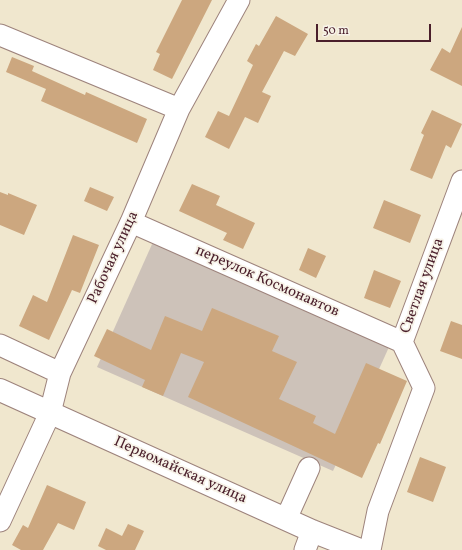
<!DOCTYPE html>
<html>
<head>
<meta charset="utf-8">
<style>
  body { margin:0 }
  #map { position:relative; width:462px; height:550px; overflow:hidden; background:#f0e7ce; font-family:Vollkorn,serif }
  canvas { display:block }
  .scale { position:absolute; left:316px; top:24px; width:115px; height:18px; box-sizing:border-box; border:2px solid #4a1f2b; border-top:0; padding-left:5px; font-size:12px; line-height:14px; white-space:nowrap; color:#4a1f2b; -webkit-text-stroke:3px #f7f3e8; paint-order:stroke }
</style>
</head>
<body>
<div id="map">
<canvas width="462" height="550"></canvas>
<div class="scale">50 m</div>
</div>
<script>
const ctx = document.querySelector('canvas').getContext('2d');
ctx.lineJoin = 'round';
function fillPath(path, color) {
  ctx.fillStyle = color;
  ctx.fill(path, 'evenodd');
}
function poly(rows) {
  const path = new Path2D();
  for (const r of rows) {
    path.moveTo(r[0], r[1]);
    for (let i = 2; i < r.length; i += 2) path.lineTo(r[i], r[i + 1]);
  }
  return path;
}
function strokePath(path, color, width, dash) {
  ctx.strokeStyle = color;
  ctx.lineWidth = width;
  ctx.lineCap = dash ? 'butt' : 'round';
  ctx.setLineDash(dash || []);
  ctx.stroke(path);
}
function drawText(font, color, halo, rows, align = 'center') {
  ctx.font = font + ' Vollkorn,serif';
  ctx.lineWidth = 3.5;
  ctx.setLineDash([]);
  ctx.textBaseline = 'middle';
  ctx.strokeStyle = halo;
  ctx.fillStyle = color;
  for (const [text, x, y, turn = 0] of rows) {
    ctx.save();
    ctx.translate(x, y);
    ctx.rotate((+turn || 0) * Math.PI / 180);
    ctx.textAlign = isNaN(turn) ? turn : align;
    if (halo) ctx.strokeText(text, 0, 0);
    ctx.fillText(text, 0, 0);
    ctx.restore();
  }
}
const industrial = poly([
  [153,242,389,347,333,471,97,367]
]);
const building = poly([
  [182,0,212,0,172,79,153,70,160,54,156,52],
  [276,16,308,34,295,56,284,51,262,92,271,96,258,123,245,117,229,149,205,137,218,111,229,116,253,65,247,61,256,44,259,46],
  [462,27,462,86,430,70,442,48,450,53],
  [12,57,34,66,32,71,85,95,86,92,147,119,137,143,41,101,46,89,6,72],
  [432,110,462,124,451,148,446,145,432,179,410,170,424,135,421,133],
  [192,184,220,196,216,205,255,223,243,249,223,240,227,233,179,211],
  [90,187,114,197,107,211,84,201],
  [0,192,8,195,8,193,37,205,24,235,0,225],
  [384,200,421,215,410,243,373,228],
  [73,235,99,245,80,293,72,290,49,340,19,326,33,295,47,302],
  [308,248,326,256,316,278,299,270],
  [374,270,401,281,390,308,364,298],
  [212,308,279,336,272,351,297,362,279,399,316,416,313,423,335,434,366,363,407,381,380,444,378,443,362,478,188,397,204,362,181,353,163,396,142,387,145,380,94,356,107,329,151,350,165,316,202,331],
  [451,321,462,325,462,359,440,351],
  [420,457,446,467,433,502,407,492],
  [47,485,86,502,74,530,58,523,43,550,21,550,12,545,23,525,28,528],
  [128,524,144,531,135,550,106,550,98,546,106,528,122,536]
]);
const minor = poly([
  [0,35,179,109],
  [131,222,402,342],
  [0,345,60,373],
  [286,519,309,468],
  [0,521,50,413,60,373,131,222,179,109,239,0],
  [305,550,312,531],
  [370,550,378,511,424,388,402,342,462,181]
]);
const major = poly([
  [0,390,312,531,360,550]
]);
const streetNames = [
  ["Рабочая улица",114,258,-65],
  ["переулок Космонавтов",267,282,24],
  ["Светлая улица",423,286,-70],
  ["Первомайская улица",180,471,24]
];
fillPath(industrial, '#cdc2b9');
fillPath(building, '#cca77f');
strokePath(minor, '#9d837c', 23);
strokePath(major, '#9d837c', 24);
strokePath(minor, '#fff', 21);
strokePath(major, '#fff', 22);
drawText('15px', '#4a1f2b', '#f7f3e8', streetNames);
</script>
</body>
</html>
